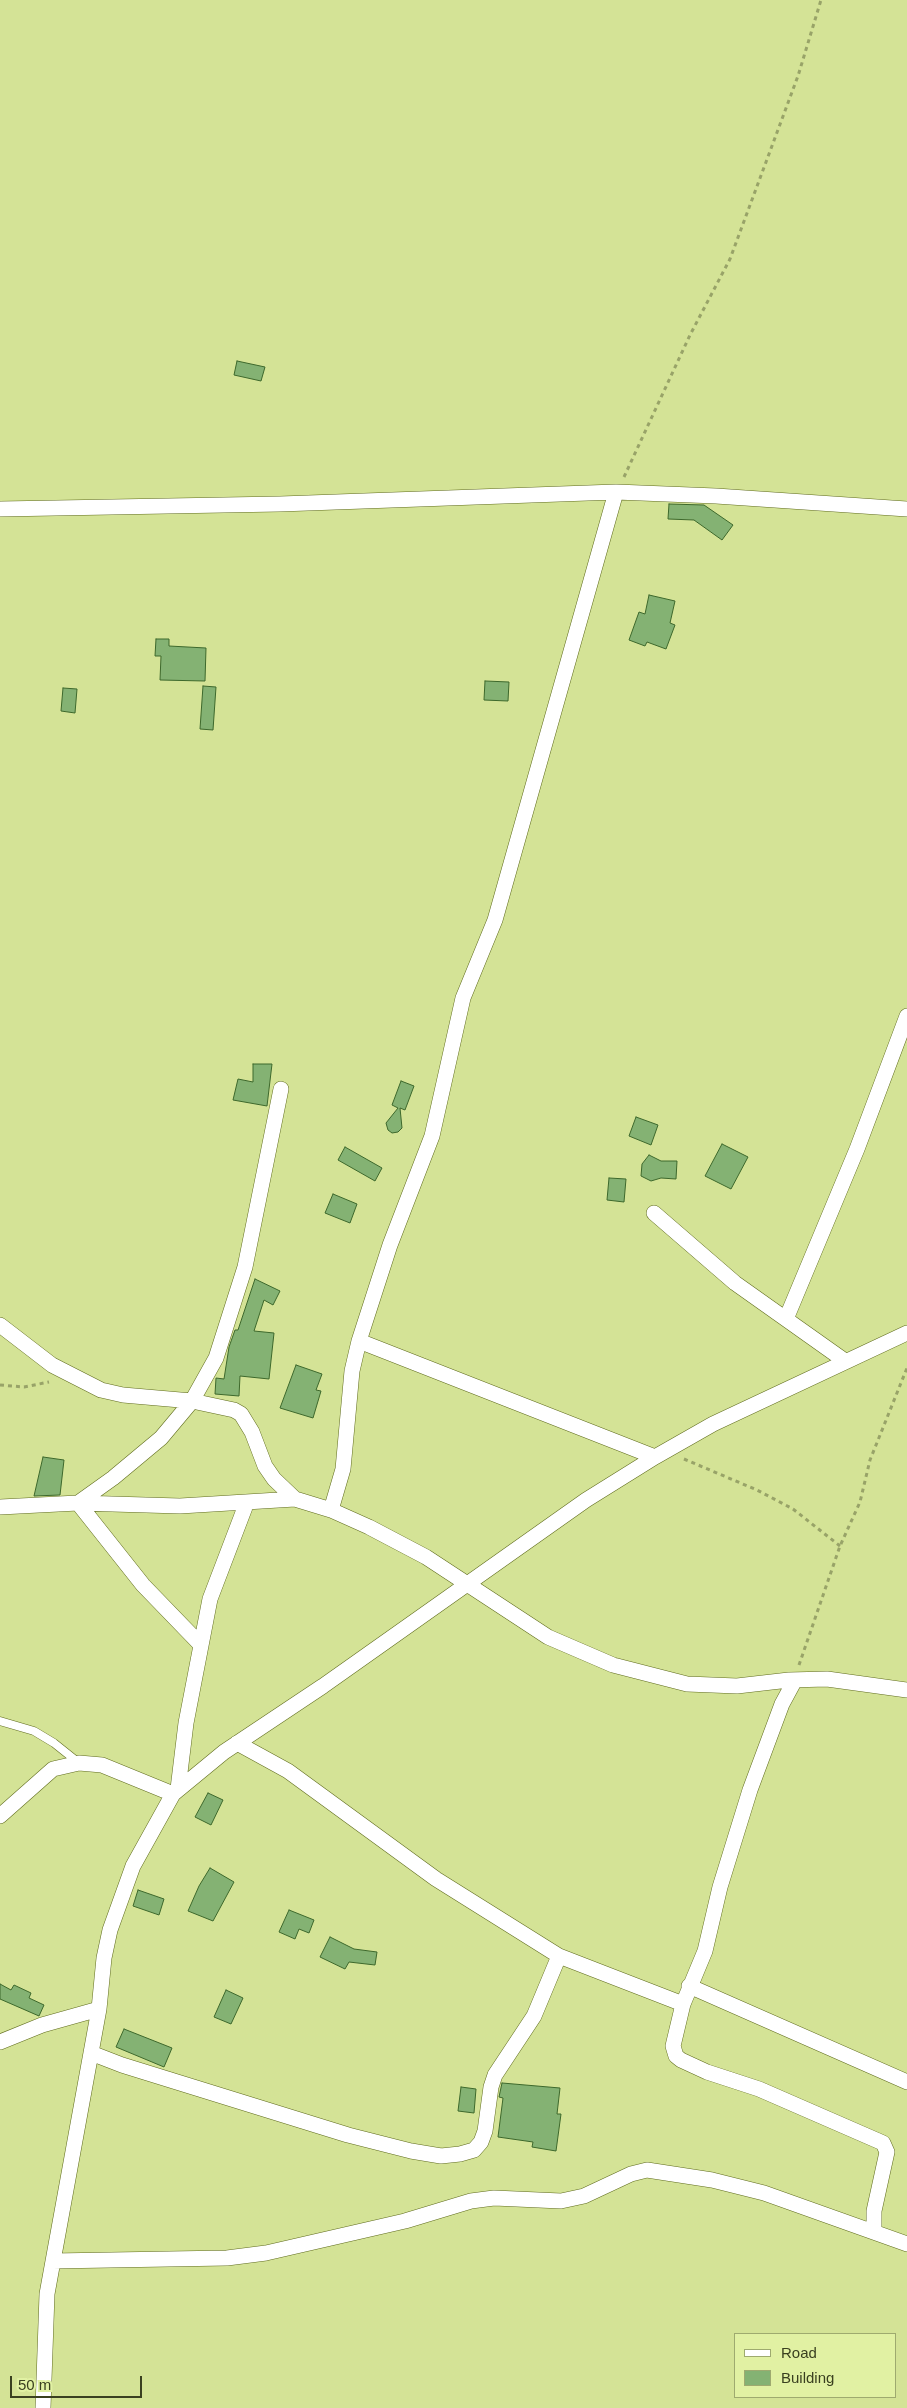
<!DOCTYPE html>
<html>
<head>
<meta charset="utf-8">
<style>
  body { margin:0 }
  #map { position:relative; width:907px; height:2408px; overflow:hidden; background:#d4e396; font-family:Arial,sans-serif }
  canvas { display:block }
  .legend { position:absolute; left:734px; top:2333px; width:162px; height:65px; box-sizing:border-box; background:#e1f1a3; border:1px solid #9eaa6f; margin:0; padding:6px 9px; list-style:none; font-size:15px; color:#3a4020 }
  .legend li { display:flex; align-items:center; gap:10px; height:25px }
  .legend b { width:25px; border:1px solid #9eaa6f }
  .scale { position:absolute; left:10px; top:2376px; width:132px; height:22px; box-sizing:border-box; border:2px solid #3a4020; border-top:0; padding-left:6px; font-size:15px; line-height:18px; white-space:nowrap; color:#3a4020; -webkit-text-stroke:4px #e1f1a3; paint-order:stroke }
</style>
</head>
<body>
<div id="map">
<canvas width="907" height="2408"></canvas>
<ul class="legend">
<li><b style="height:6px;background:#fff"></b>Road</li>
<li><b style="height:14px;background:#84b273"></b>Building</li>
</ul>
<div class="scale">50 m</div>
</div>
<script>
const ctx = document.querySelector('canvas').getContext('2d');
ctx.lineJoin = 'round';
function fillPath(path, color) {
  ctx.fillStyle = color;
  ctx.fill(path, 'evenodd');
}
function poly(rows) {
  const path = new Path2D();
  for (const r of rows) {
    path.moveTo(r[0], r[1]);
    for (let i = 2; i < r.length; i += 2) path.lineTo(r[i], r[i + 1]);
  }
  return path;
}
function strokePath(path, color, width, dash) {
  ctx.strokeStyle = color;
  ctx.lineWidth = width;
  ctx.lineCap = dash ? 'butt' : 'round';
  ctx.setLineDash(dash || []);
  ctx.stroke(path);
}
const building = poly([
  [237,361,265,367,261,381,234,375,237,361],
  [669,504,704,505,733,525,722,540,694,520,668,519,669,504],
  [649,595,675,601,670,623,675,625,666,649,647,642,645,646,629,640,639,612,645,614,649,595],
  [156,639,169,639,169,646,206,648,205,681,160,680,161,656,155,656,156,639],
  [485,681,509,682,508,701,484,700,485,681],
  [203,686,216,687,213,730,200,729,203,686],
  [63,688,77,689,75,713,61,711,63,688],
  [253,1064,272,1064,267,1106,233,1100,238,1079,253,1082,253,1064],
  [401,1081,414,1086,405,1110,400,1108,402,1128,398,1132,392,1133,388,1130,386,1123,398,1108,392,1105,401,1081],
  [636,1117,658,1125,651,1145,629,1136,636,1117],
  [722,1144,748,1157,731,1189,705,1176,722,1144],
  [345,1147,382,1168,375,1181,338,1160,345,1147],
  [649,1155,661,1161,677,1161,676,1179,661,1178,651,1181,641,1176,642,1164,649,1155],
  [609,1178,626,1179,624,1202,607,1200,609,1178],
  [333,1194,357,1204,350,1223,325,1213,333,1194],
  [255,1279,280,1291,273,1305,264,1300,254,1331,274,1333,269,1379,240,1376,239,1396,215,1394,216,1378,224,1379,229,1347,235,1330,238,1330,255,1279],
  [296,1365,322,1374,316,1390,321,1391,313,1418,280,1408,296,1365],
  [43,1457,64,1460,60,1495,34,1496,43,1457],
  [208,1793,223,1800,211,1825,195,1817,208,1793],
  [210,1868,234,1882,213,1921,188,1911,199,1886,210,1868],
  [138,1890,164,1899,159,1915,133,1906,138,1890],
  [289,1910,314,1920,309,1933,299,1929,295,1939,279,1932,289,1910],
  [330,1937,354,1949,377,1952,375,1965,349,1962,345,1969,320,1957,330,1937],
  [0,1984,11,1990,14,1985,31,1993,29,1998,44,2005,39,2016,0,1999,0,1984],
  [226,1990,243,1998,231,2024,214,2017,226,1990],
  [124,2029,172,2048,164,2067,116,2047,124,2029],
  [502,2083,560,2088,557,2114,561,2114,556,2151,532,2147,533,2142,498,2137,503,2098,499,2097,502,2083],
  [461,2087,476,2089,474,2113,458,2111,461,2087]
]);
const path = poly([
  [624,477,690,335,730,259,798,76,821,0],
  [0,1385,24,1387,49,1382],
  [684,1459,757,1490,793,1509,840,1546],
  [799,1665,840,1546,860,1502,870,1460,907,1368]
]);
const service = poly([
  [0,1721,34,1731,54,1743,79,1763]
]);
const minor = poly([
  [0,509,280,504,616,492,716,496,907,509],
  [654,1213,735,1283,845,1361],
  [786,1319,857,1149,907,1016],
  [0,1325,52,1365,101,1390,123,1395,192,1401,234,1410,241,1414,252,1432,265,1466,274,1479,295,1499],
  [359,1341,655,1457],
  [0,1507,78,1503,180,1506,295,1499,331,1510,369,1527,426,1557,548,1637,613,1665,687,1684,737,1686,789,1680,827,1679,907,1690],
  [331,1510,343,1469,352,1371,359,1341,390,1245,432,1136,463,998,495,920,616,492],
  [200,1644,143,1585,78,1503,113,1478,161,1438,192,1401,216,1358,245,1267,281,1089],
  [795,1680,782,1704,750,1790,720,1887,705,1951,683,2004,673,2046,676,2056,681,2060,707,2072,759,2089,883,2143,887,2152,874,2211,874,2232],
  [237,1743,288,1771,436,1879,559,1956,683,2004],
  [178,1789,186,1723,210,1599,247,1502],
  [0,1816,53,1769,79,1763,102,1765,173,1794],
  [689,1986,907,2082],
  [0,2042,42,2025,99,2009],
  [91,2053,122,2065,348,2135,411,2151,441,2156,460,2154,474,2150,481,2142,485,2131,491,2087,495,2075,534,2016,559,1956],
  [53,2261,227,2258,266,2253,405,2221,471,2201,494,2198,561,2201,584,2196,631,2174,647,2170,712,2180,764,2193,907,2244],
  [43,2408,47,2294,99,2009,104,1958,110,1930,133,1866,173,1794,224,1752,323,1686,586,1500,655,1457,713,1424,907,1333]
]);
fillPath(building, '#84b273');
strokePath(building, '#3d682c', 1);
strokePath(service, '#606c1e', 9);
strokePath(minor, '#606c1e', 16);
strokePath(path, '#98a368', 3, [4, 4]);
strokePath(service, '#fff', 8);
strokePath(minor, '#fff', 15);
</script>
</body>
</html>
